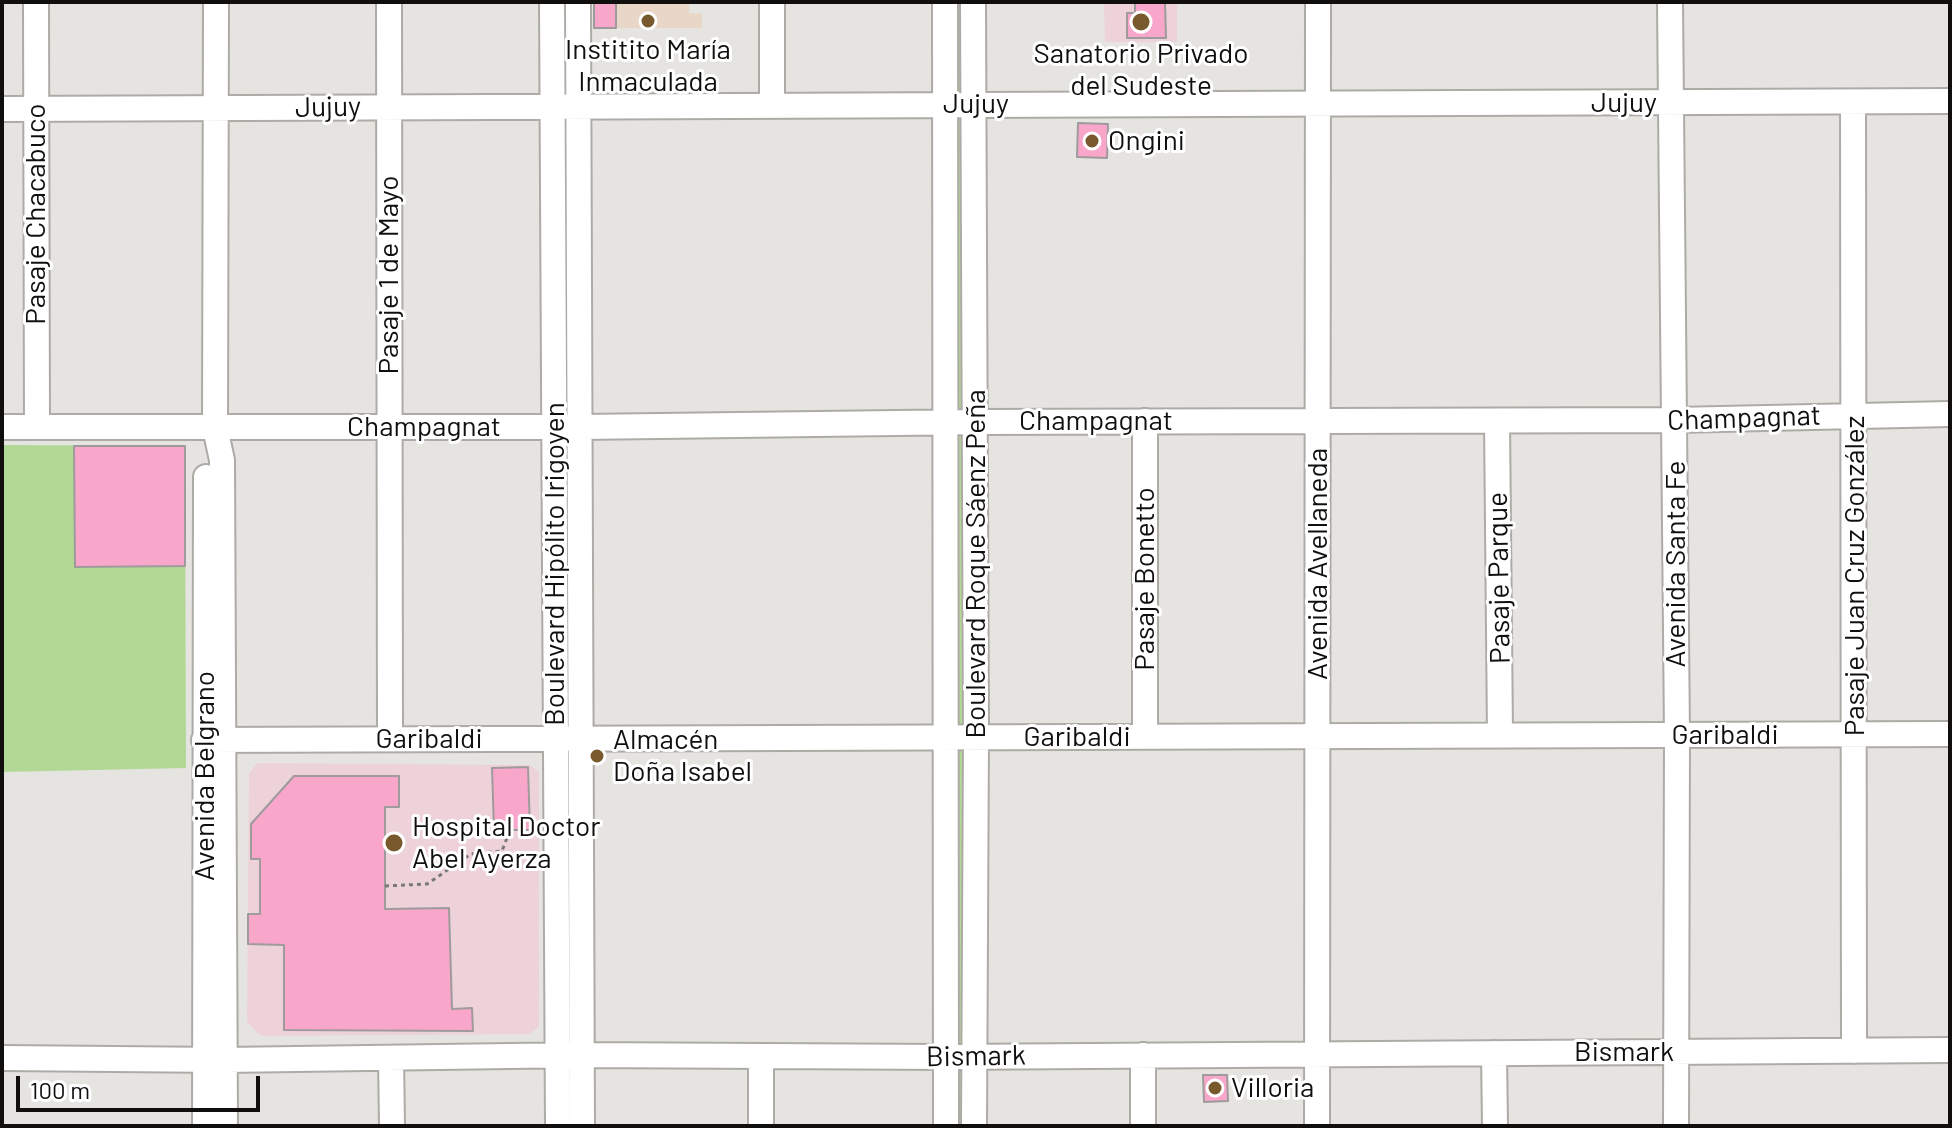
<!DOCTYPE html>
<html>
<head>
<meta charset="utf-8">
<style>
  body { margin:0 }
  #map { position:relative; width:1952px; height:1128px; overflow:hidden; background:#e6e4e0; font-family:Barlow,sans-serif }
  canvas { display:block }
  .frame { position:absolute; inset:0; border:4px solid #100f0e; pointer-events:none }
  .scale { position:absolute; left:16px; top:1076px; width:244px; height:36px; box-sizing:border-box; border:4px solid #100f0e; border-top:0; padding-left:10px; font-size:24px; line-height:28px; white-space:nowrap; color:#100f0e; -webkit-text-stroke:6px #fff; paint-order:stroke }
</style>
</head>
<body>
<div id="map">
<canvas width="1952" height="1128"></canvas>
<div class="frame"></div>
<div class="scale">100 m</div>
</div>
<script>
const ctx = document.querySelector('canvas').getContext('2d');
ctx.lineJoin = 'round';
function fillPath(path, color) {
  ctx.fillStyle = color;
  ctx.fill(path, 'evenodd');
}
function poly(rows) {
  const path = new Path2D();
  for (const r of rows) {
    path.moveTo(r[0], r[1]);
    for (let i = 2; i < r.length; i += 2) path.lineTo(r[i], r[i + 1]);
  }
  return path;
}
function strokePath(path, color, width, dash) {
  ctx.strokeStyle = color;
  ctx.lineWidth = width;
  ctx.lineCap = dash ? 'butt' : 'round';
  ctx.setLineDash(dash || []);
  ctx.stroke(path);
}
function drawText(font, color, halo, rows, align = 'center') {
  ctx.font = font + ' Barlow,sans-serif';
  ctx.lineWidth = 6;
  ctx.setLineDash([]);
  ctx.textBaseline = 'middle';
  ctx.strokeStyle = halo;
  ctx.fillStyle = color;
  for (const [text, x, y, turn = 0] of rows) {
    ctx.save();
    ctx.translate(x, y);
    ctx.rotate((+turn || 0) * Math.PI / 180);
    ctx.textAlign = isNaN(turn) ? turn : align;
    if (halo) ctx.strokeText(text, 0, 0);
    ctx.fillText(text, 0, 0);
    ctx.restore();
  }
}
const education = poly([
  [594,2,689,2,689,13,702,14,702,28,594,28]
]);
const medical = poly([
  [1104,2,1177,2,1177,42,1105,42],
  [258,763,530,765,539,772,539,1027,529,1034,261,1036,247,1022,249,773]
]);
const green = poly([
  [952,2,962,2,966,1126,954,1126],
  [2,445,185,446,186,768,2,772]
]);
const building = poly([
  [594,2,616,2,616,28,594,28,594,2],
  [1135,2,1165,2,1166,38,1127,38,1127,13,1135,13,1135,2],
  [1078,123,1108,124,1107,158,1077,157,1078,123],
  [74,446,185,446,185,566,75,567,74,446],
  [528,767,530,830,494,830,492,768,528,767],
  [294,776,399,776,399,807,385,807,385,909,449,908,452,1009,472,1008,473,1031,284,1030,284,945,248,944,248,914,260,914,260,859,251,859,251,824,294,776],
  [1203,1075,1227,1075,1228,1101,1204,1102,1203,1075]
]);
const path = poly([
  [385,886,427,884,471,854,502,851,510,830]
]);
const minor = poly([
  [36,2,37,427],
  [216,2,215,428,222,460,225,1126],
  [389,2,390,739],
  [552,2,558,1126],
  [578,2,582,1126],
  [945,2,946,1126],
  [973,2,976,737,974,1126],
  [1670,2,1677,735,1676,1126],
  [1853,102,1854,1051],
  [772,104,772,2],
  [2,109,1950,101],
  [1497,421,1500,735],
  [2,427,580,427,975,422,1675,420,1950,414],
  [1145,737,1145,421],
  [204,740,1950,734],
  [1494,1053,1495,1126],
  [761,1057,761,1126],
  [2,1058,225,1060,582,1055,947,1057,1950,1050],
  [391,1058,392,1126],
  [205,1126,206,477],
  [1143,1126,1143,1055],
  [1317,1126,1318,2]
]);
const markers = [
  [648,21,8,"#78592e"],
  [1141,22,10,"#78592e"],
  [1092,141,8,"#78592e"],
  [597,756,8,"#78592e"],
  [394,843,10,"#78592e"],
  [1215,1088,8,"#78592e"]
];
const poiNames = [
  ["Institito María",648,50,"center"],
  ["Inmaculada",648,82,"center"],
  ["Sanatorio Privado",1141,54,"center"],
  ["del Sudeste",1141,86,"center"],
  ["Ongini",1108,141],
  ["Almacén",613,740],
  ["Doña Isabel",613,772],
  ["Hospital Doctor",412,827],
  ["Abel Ayerza",412,859],
  ["Villoria",1231,1088]
];
const streetNames = [
  ["Jujuy",1624,103],
  ["Jujuy",976,104],
  ["Jujuy",328,107,-1],
  ["Pasaje Chacabuco",36,214,-90],
  ["Pasaje 1 de Mayo",389,275,-90],
  ["Champagnat",1744,418,-2],
  ["Champagnat",1096,421],
  ["Champagnat",424,427],
  ["Boulevard Hipólito Irigoyen",555,564,-90],
  ["Boulevard Roque Sáenz Peña",976,564,-90],
  ["Avenida Avellaneda",1318,564,-90],
  ["Avenida Santa Fe",1676,564,-90],
  ["Pasaje Juan Cruz González",1855,576,-90],
  ["Pasaje Parque",1499,578,-91],
  ["Pasaje Bonetto",1145,579,-90],
  ["Garibaldi",1725,735],
  ["Garibaldi",1077,737],
  ["Garibaldi",429,739],
  ["Avenida Belgrano",205,776,-90],
  ["Bismark",1624,1052],
  ["Bismark",976,1056,-1]
];
fillPath(education, '#e8d7c6');
fillPath(medical, '#edd3d9');
fillPath(green, '#b2d895');
fillPath(building, '#f9a6cb');
strokePath(building, '#9f9a9c', 2);
strokePath(minor, '#aeaba7', 28);
strokePath(path, '#7b7977', 3, [4, 4]);
strokePath(minor, '#fff', 24);
for (const [x, y, r, color] of markers) {
  const dot = new Path2D();
  dot.arc(x, y, r, 0, 2 * Math.PI);
  ctx.fillStyle = color;
  ctx.fill(dot);
  strokePath(dot, '#fff', 3);
}
drawText('28px', '#100f0e', '#fff', poiNames, 'left');
drawText('28px', '#100f0e', '#fff', streetNames);
</script>
</body>
</html>
